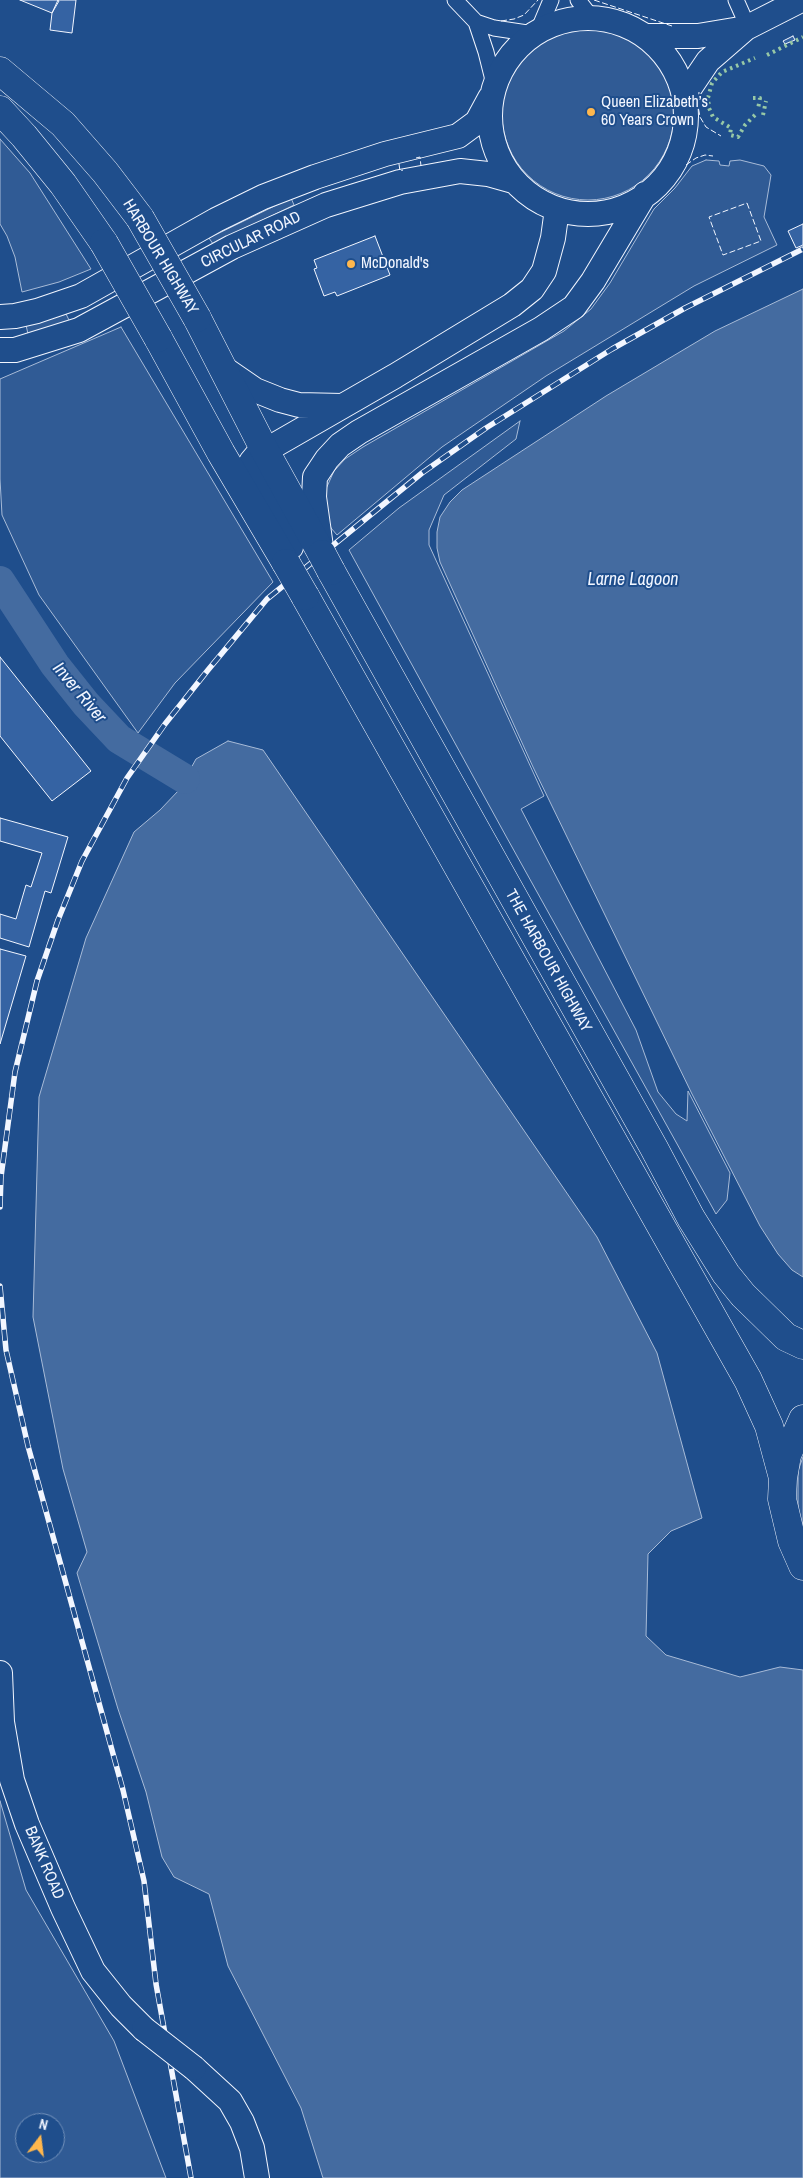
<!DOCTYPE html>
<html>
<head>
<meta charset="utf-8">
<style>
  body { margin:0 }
  #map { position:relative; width:803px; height:2178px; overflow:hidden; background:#1f4e8c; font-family:"Archivo Narrow",sans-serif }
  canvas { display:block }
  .north { position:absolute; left:15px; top:2113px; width:50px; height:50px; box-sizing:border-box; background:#1f4e8c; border:1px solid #7391ba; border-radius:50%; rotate:15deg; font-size:14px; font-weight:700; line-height:20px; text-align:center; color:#f2f6ff }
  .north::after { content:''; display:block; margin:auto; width:18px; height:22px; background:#ffb74d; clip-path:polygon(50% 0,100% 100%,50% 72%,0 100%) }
</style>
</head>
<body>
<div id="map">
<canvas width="803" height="2178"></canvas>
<div class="north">N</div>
</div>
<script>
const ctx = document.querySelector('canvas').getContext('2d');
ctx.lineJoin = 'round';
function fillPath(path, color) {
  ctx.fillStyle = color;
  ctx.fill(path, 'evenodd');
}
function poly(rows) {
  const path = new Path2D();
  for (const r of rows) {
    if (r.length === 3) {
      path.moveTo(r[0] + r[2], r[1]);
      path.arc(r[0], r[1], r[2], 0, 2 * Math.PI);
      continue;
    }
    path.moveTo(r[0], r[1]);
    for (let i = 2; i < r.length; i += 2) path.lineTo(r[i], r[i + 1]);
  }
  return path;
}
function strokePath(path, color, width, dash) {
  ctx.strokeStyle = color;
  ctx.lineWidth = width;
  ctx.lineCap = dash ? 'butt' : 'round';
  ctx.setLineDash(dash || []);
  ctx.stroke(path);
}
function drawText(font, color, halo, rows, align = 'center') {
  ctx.font = font + ' "Archivo Narrow",sans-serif';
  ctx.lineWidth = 4;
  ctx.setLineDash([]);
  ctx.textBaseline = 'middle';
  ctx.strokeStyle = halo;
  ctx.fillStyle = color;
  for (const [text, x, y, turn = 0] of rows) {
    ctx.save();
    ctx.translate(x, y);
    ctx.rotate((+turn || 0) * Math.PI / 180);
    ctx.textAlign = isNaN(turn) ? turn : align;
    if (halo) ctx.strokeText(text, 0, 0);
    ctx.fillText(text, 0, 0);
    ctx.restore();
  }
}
const green = poly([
  [588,114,86],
  [0,139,30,173,91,269,59,282,22,292,15,257,7,236,0,224,0,139],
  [706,160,719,161,720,165,729,166,730,161,740,160,764,166,771,175,764,217,777,245,694,286,546,376,442,447,337,535,331,528,324,505,325,491,334,471,345,459,363,447,564,331,591,309,610,283,654,209,675,188,692,166,706,160],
  [291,198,294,205,213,244,209,238,291,198],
  [66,314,70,322,28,334,26,325,66,314],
  [121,327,273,582,175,683,138,733,39,595,2,515,0,479,0,379,121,327],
  [520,421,516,439,444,495,429,530,429,545,544,796,521,809,636,1030,658,1092,676,1114,687,1121,688,1091,730,1173,727,1200,716,1214,507,838,349,550,399,508,520,421],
  [803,1457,803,1526,798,1511,798,1471,803,1457],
  [0,1801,26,1890,114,2041,166,2178,0,2178,0,1801],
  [25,2123,55,2123,55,2153,25,2153,25,2123]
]);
const water = poly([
  [803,289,803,1277,792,1270,778,1254,760,1226,692,1094,533,767,440,562,437,548,437,532,440,517,450,502,462,490,606,396,715,331,803,289],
  [228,741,263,750,287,785,597,1237,657,1353,702,1518,671,1531,648,1554,646,1636,666,1655,740,1677,780,1667,803,1670,803,2178,323,2178,301,2108,228,1966,209,1894,174,1877,162,1857,146,1792,118,1709,77,1573,87,1552,63,1469,33,1317,39,1097,86,938,134,832,160,810,179,790,196,759,228,741]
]);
const river = poly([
  [0,581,55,665,86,704,119,739,185,779]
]);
const building = poly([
  [20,0,57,0,59,1,52,13,20,0],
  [58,0,76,0,72,33,50,30,52,13,58,0],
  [793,36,795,40,785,44,783,41,793,36],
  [803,224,803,245,796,248,788,231,803,224],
  [375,236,390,275,337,296,335,292,324,296,314,269,317,268,314,260,375,236],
  [0,657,91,771,52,801,0,736,0,657],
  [0,818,68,837,51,893,45,891,29,947,0,938,0,914,16,919,26,885,31,887,42,853,0,841,0,818],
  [0,949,26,956,0,1044,0,949]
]);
const street = poly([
  [455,0,476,22,486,52,495,88],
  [578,0,592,18],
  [736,0,748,27],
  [476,22,494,28,534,34],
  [538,31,551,0]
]);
const primary = poly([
  [588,116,98],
  [646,36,698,36,746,28],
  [685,95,708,61,746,28,801,0],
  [0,317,15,316,37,311,81,296,216,220,263,197,315,177,385,154,458,136,477,122,490,98],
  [0,350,15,350,79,330,232,247,326,205,400,182,460,171,488,174,513,181],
  [223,368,255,390,280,400,299,405,342,406],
  [291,547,251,473,251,462,256,456,395,376,512,305,532,289,544,271,553,238,557,209],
  [321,547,314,497,315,477,327,459,340,445,359,432,541,329,574,307,593,281,645,194],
  [0,1673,2,1722,12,1780,27,1824,63,1908,93,1971,121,2006,144,2029],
  [194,2068,230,2101,242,2122,252,2148,257,2178]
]);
const highway = poly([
  [0,71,63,124,105,172,140,218],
  [0,110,24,136,63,184,104,243],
  [197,318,264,449,322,554],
  [158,338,221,453,286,563],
  [331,571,654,1148,691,1218,726,1274,743,1295,786,1337,803,1345],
  [305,596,748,1380,769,1426,783,1478],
  [803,1419,787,1455,783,1478,782,1499,792,1541,803,1566]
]);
const rail = poly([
  [0,1207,1,1177,15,1072,37,981,58,920,82,861,127,778,165,724,208,670,267,599,422,473,486,428,612,349,685,308,803,249],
  [0,1286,6,1350,28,1446,123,1790,144,1881,156,1984,191,2178]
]);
const primaryBridge = poly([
  [144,2029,194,2068]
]);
const highwayBridge = poly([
  [140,218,197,318],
  [104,243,158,338],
  [322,554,331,571],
  [286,563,305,596]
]);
const hedge = poly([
  [767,55,803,37],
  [753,98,760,98,758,109],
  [755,115,745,125,738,137,730,135,731,128,713,117,709,108,708,98,712,83,722,72,755,58],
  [763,115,766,101]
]);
const fence = poly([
  [594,0,672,26],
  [501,21,514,19,524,15,538,0],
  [699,92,698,106,700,117,706,127,721,136],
  [416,158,420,157,421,166],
  [399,164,400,171,403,170],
  [686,165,696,158,705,155,713,156],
  [747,203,761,241,723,255,709,217,747,203]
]);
const markers = [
  [591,112,5,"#ffb74d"],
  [351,264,5,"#ffb74d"]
];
const poiNames = [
  ["Queen Elizabeth’s",601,103],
  ["60 Years Crown",601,121],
  ["McDonald's",361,264]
];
const streetNames = [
  ["CIRCULAR ROAD",251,240,-26],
  ["HARBOUR HIGHWAY",160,257,59],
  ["THE HARBOUR HIGHWAY",548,961,61],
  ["BANK ROAD",44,1863,67]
];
const waterNames = [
  ["Larne Lagoon",633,580],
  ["Inver River",79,693,50]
];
fillPath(green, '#305b95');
strokePath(green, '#a8bbd7', 1);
fillPath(water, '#446ba0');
strokePath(water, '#a8bbd7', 1);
strokePath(river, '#446ba0', 30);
fillPath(building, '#3563a3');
strokePath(building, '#f2f6ff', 1);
strokePath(street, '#f2f6ff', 17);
strokePath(primary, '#f2f6ff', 26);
strokePath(highway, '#f2f6ff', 29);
strokePath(street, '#1f4e8c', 15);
strokePath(primary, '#1f4e8c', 24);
strokePath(highway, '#1f4e8c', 28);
strokePath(rail, '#f2f6ff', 5.5);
strokePath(rail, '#1f4e8c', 4, [11]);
strokePath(primaryBridge, '#f2f6ff', 26, []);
strokePath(highwayBridge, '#f2f6ff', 29, []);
strokePath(primaryBridge, '#1f4e8c', 24);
strokePath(highwayBridge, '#1f4e8c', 28);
strokePath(hedge, '#97c8a6', 4, [2.5, 4]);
strokePath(fence, '#f2f6ff', 1, [6, 2.5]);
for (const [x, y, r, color] of markers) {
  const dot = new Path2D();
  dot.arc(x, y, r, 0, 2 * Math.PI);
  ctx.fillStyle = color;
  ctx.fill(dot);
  strokePath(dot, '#1f4e8c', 2);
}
drawText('16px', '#f2f6ff', '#1f4e8c', poiNames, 'left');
drawText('16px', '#f2f6ff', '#1f4e8c', streetNames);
drawText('italic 18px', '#f2f6ff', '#1f4e8c', waterNames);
</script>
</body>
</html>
